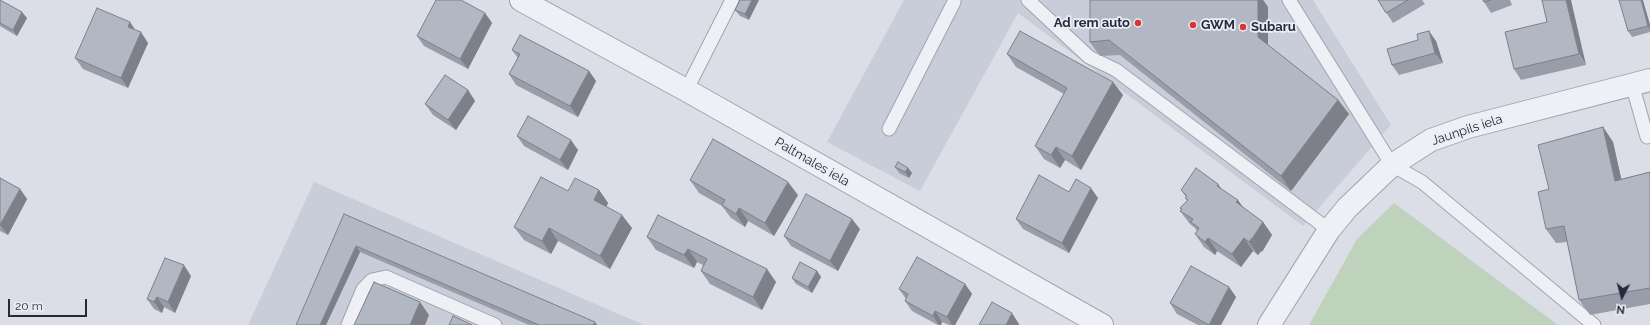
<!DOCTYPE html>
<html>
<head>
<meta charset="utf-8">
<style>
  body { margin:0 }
  #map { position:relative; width:1650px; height:325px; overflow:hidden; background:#dbdee7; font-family:Raleway,sans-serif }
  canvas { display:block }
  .north { position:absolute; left:1602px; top:277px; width:40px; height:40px; -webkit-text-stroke:3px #ebedf5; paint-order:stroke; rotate:186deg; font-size:11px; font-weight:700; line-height:16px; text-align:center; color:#242a3e }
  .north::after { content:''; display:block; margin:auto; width:14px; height:18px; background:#242a3e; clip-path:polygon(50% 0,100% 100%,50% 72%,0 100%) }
  .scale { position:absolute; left:8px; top:299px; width:79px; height:18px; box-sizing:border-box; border:2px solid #242a3e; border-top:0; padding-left:5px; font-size:12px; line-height:14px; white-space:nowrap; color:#242a3e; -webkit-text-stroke:3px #ebedf5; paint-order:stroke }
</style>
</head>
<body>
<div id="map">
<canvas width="1650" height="325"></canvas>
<div class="north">N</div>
<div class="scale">20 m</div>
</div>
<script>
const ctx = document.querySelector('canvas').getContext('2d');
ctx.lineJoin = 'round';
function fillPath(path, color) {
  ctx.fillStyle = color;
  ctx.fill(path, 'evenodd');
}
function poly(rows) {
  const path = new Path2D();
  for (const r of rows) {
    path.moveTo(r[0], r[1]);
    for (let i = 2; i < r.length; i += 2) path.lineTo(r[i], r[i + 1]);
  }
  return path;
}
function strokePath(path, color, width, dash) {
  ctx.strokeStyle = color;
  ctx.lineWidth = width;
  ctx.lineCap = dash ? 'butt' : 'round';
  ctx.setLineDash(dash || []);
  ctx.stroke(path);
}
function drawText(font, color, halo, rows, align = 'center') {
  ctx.font = font + ' Raleway,sans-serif';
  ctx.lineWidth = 3.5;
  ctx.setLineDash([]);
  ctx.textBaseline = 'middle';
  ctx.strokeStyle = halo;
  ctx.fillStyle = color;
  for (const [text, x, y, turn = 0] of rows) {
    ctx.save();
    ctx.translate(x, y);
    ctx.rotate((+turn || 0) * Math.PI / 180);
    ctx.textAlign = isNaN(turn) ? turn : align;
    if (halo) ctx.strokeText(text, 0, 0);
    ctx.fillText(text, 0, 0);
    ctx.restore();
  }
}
const built = poly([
  [904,0,1313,0,1391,125,1303,226,1018,13,920,191,827,142],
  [314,182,644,325,248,325]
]);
const green = poly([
  [1394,203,1558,325,1309,325,1357,239]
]);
const service = poly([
  [1028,0,1089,57,1116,70,1329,230],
  [1289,0,1392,165,1422,182,1594,325],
  [692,79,732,0],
  [1632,84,1647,137,1650,136],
  [889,129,954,2,954,0],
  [348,325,363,289,372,280,386,277,495,325]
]);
const minor = poly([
  [521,0,686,90,1102,325],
  [1269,325,1329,230,1347,208,1392,165,1431,140,1468,127,1650,80]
]);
const wall = poly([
  [0,0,27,18,17,36,0,26],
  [740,0,749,20,740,16,735,10],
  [1090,0,1263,0,1268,7,1268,45,1338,100,1349,114,1291,191,1120,55,1100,56,1090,42],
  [1378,0,1422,0,1425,4,1393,23],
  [1483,0,1510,0,1512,5,1491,13,1484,2],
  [1542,0,1586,65,1521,80,1514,69,1547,22],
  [1621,0,1643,0,1650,25,1650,32,1632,37,1628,31],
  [485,13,492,23,468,69,424,46,417,36],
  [130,22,135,30,148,43,128,88,83,69,75,58],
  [1436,41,1443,63,1399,75,1392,65],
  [512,50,589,71,596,81,578,117,516,85,509,74,518,58],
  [1007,54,1123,95,1081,170,1065,160,1060,168,1044,159,1035,146,1064,94,1016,67],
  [468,90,475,101,456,130,433,115,425,104],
  [1603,127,1613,142,1621,179,1650,172,1650,304,1590,315,1579,300,1567,242,1556,243,1546,229,1549,189],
  [517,136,578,150,568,170,524,146],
  [895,167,908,168,912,173,909,178,899,173],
  [0,178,20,189,27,199,8,235,0,231],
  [690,180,798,195,774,236,748,221,745,227,731,218,722,206,699,193],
  [599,190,608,203,606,207,632,228,610,269,558,241,551,254,524,240,514,227,568,191],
  [1181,190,1223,190,1242,207,1263,222,1272,235,1262,252,1261,251,1258,255,1253,251,1241,267,1217,251,1215,255,1204,247,1195,234,1197,231,1195,228,1190,224,1180,211,1181,210,1180,208,1187,201,1185,198,1186,197],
  [1069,192,1098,198,1069,253,1023,229,1016,219],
  [344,214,597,325,529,325,360,252,326,325],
  [658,215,776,282,762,310,710,284,701,271,703,265,697,262,694,268,656,250,647,237],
  [860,229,838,271,791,246,784,236],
  [817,271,821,277,812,293,796,284,792,278],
  [191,276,175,313,164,307,162,313,154,309,147,299],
  [965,284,972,294,955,325,949,325,942,322,941,325,938,325,912,311,905,301,906,299,899,289],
  [1229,287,1236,297,1221,325,1198,325,1177,314,1170,303]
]);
const shadedWall = poly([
  [752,0,759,0,749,20,745,14],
  [1258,0,1263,0,1268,7,1268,51,1258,37],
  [1566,0,1571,0,1586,65,1579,54],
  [1641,0,1643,0,1643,1,1650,25,1650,29,1648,26],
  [22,12,27,18,17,36,13,30],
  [485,13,492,23,468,69,460,59],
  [130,22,137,33,128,27],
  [1429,31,1436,41,1443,63,1435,53],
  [141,32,148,43,128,88,121,78],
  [589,71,596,81,578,117,570,106],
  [1113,82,1123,95,1081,170,1072,156],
  [468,90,475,101,456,130,448,120],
  [1338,100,1349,114,1291,191,1281,176],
  [1603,127,1613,142,1625,195,1615,181],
  [571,140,578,150,568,170,560,160],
  [1056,147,1065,160,1060,168,1051,155],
  [908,168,912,173,909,178,905,172],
  [788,182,798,195,774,236,765,223],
  [1218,184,1227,197,1217,186],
  [1091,188,1098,198,1069,253,1062,243],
  [20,189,27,199,8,235,0,225],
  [599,190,608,203,603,213,594,200],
  [1238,200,1247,213,1236,202],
  [739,208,748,221,745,227,736,214],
  [622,215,632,228,610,269,600,256],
  [852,219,860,229,838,271,830,261],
  [1263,222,1272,235,1262,252,1252,239],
  [549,228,558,241,551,254,542,241],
  [1208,238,1217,251,1215,255,1205,242],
  [1244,238,1253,251,1241,267,1232,254],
  [1252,238,1261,251,1258,255,1249,242],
  [356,246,360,252,326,325,320,325],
  [688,249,697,262,694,268,684,255],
  [184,265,191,276,175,313,168,302],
  [767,269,776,282,762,310,753,297],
  [817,271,821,277,812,293,808,287],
  [965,284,972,294,955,325,952,325,947,317],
  [1229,287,1236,297,1221,325,1209,325],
  [157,297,164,307,162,313,154,302],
  [420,302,429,315,425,325,410,325],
  [935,311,942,322,941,325,939,325,933,316],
  [1012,313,1019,324,1019,325,1006,325],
  [595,322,597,325,593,325]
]);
const building = poly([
  [0,0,22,12,13,30,0,23,0,0],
  [436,0,461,0,485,13,460,59,417,36,436,0],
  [740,0,752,0,745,14,735,10,740,0],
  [1090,0,1258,0,1258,37,1338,100,1281,176,1109,40,1090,42,1090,0],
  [1378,0,1408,0,1386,13,1378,0],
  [1483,0,1491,0,1484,2,1483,0],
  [1542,0,1566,0,1579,54,1514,69,1505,32,1547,22,1542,0],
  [1619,0,1641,0,1648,26,1628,31,1619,0],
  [97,8,130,22,128,27,141,32,121,78,75,58,97,8],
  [1020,31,1113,82,1072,156,1056,147,1051,155,1035,146,1067,88,1007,54,1020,31],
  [1429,31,1435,53,1392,65,1387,49,1418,40,1417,34,1429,31],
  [520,35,589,71,570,106,509,74,520,54,512,50,520,35],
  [445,75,468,90,448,120,425,104,445,75],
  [528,116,571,140,560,160,517,136,528,116],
  [1603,127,1615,181,1650,172,1650,288,1579,300,1564,226,1546,229,1538,192,1549,189,1538,145,1603,127],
  [713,139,788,182,765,223,739,208,736,214,722,205,725,200,690,180,713,139],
  [898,162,908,168,905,172,895,167,898,162],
  [1196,168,1218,184,1217,186,1238,200,1236,202,1263,222,1252,239,1252,238,1249,242,1244,238,1232,254,1208,238,1205,242,1195,234,1199,228,1191,222,1193,219,1180,211,1182,209,1180,208,1188,200,1185,198,1187,196,1181,190,1196,168],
  [1039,175,1069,192,1076,179,1091,188,1062,243,1016,219,1039,175],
  [541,177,568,191,575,178,599,190,594,200,622,215,600,256,549,228,542,241,514,227,541,177],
  [0,178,20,189,0,225,0,178],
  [806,194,852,219,830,261,784,236,806,194],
  [344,214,595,322,593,325,539,325,356,246,320,325,296,325,344,214],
  [658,215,767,269,753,297,701,271,707,259,688,249,684,255,647,237,658,215],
  [917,257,965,284,947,317,935,311,933,316,905,301,908,294,899,289,917,257],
  [165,258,184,265,168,302,157,297,154,302,147,299,165,258],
  [800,262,817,271,808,287,792,278,800,262],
  [1191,266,1229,287,1209,325,1170,303,1191,266],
  [374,282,420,302,410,325,354,325,374,282],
  [992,302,1012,313,1006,325,979,325,992,302],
  [453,316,472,325,449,325,453,316]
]);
const markers = [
  [1138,23,4,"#d93436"],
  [1193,25,4,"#d93436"],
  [1243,27,4,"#d93436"]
];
const poiNames = [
  ["Ad rem auto",1130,23,"right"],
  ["GWM",1201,25],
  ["Subaru",1251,27]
];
const streetNames = [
  ["Jaunpils iela",1467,130,-18],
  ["Paltmales iela",812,162,30]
];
fillPath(built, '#c9cdd9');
fillPath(green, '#bed2bc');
strokePath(service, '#a0a4b1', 15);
strokePath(minor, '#a0a4b1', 24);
strokePath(service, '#eef0f5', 13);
strokePath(minor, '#eef0f5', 22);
fillPath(wall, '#999da9');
fillPath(shadedWall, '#7d8089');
fillPath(building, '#b2b7c4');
strokePath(building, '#7d8089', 1);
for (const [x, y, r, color] of markers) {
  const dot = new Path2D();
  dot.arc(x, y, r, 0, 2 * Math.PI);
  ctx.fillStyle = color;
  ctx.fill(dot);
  strokePath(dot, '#ebedf5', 1.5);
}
drawText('bold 13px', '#242a3e', '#ebedf5', poiNames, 'left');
drawText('13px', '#242a3e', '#ebedf5', streetNames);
</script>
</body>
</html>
